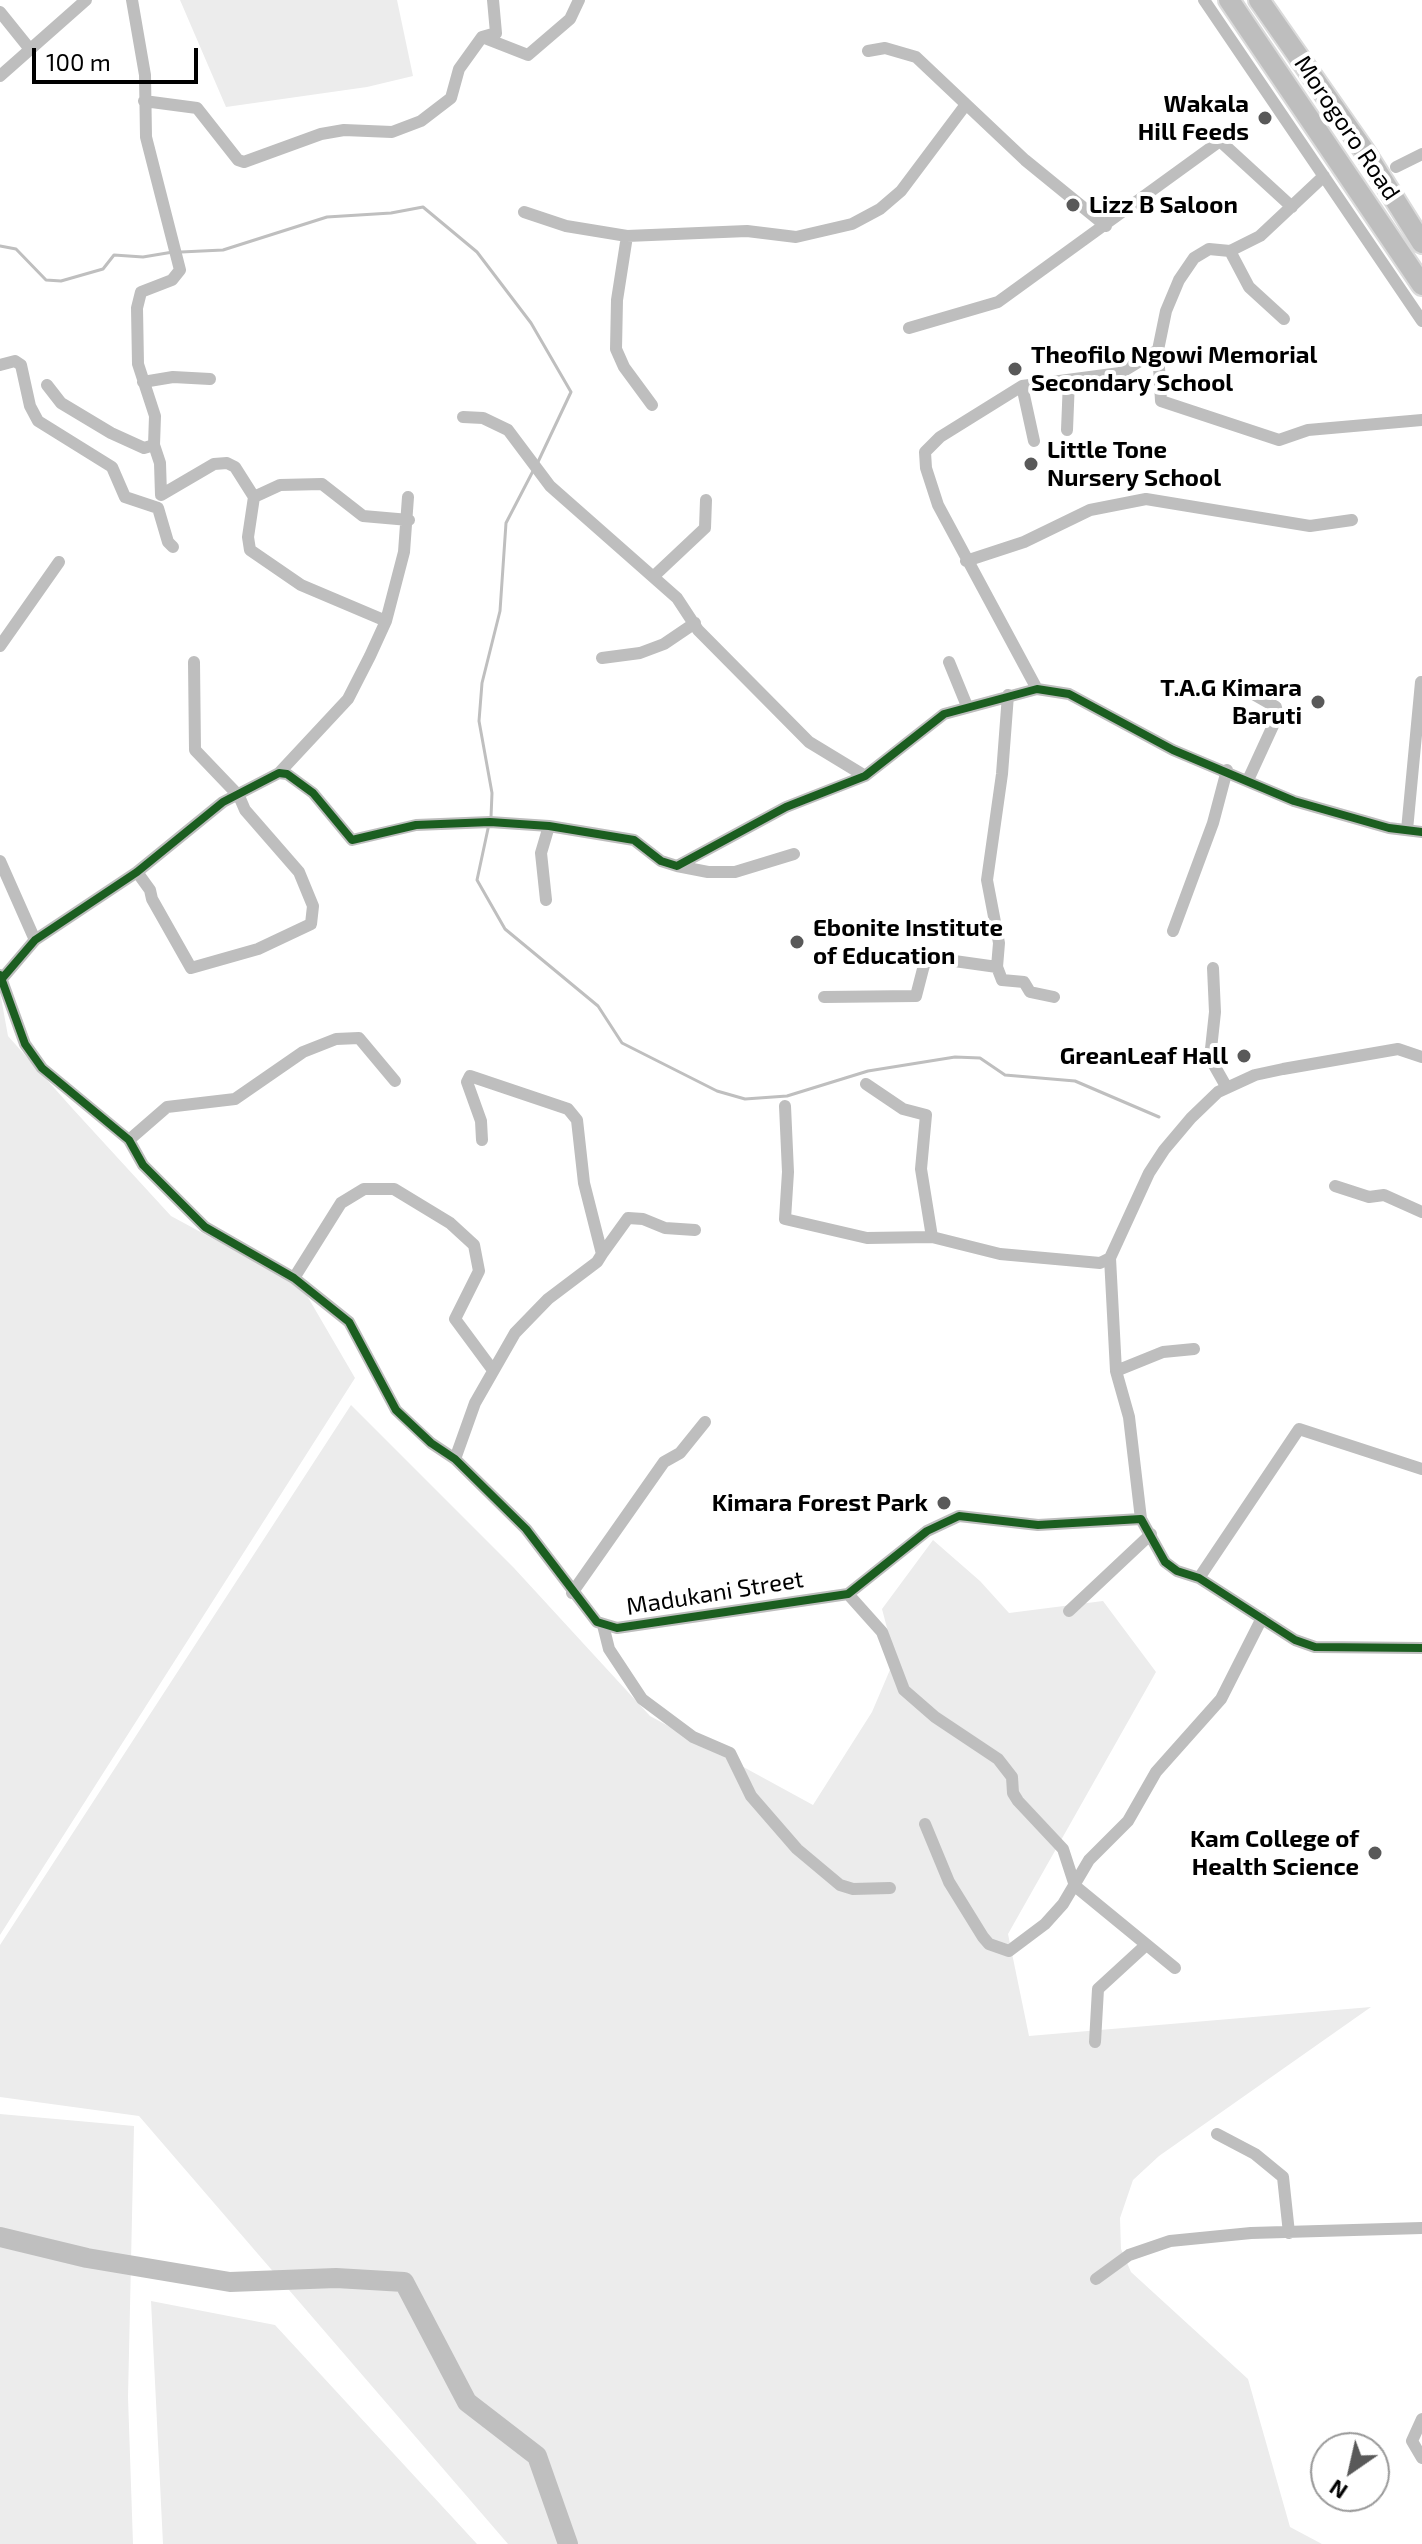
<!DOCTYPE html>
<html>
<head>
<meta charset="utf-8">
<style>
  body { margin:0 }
  #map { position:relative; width:1422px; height:2544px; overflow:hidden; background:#fff; font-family:"Exo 2",sans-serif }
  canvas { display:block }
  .north { position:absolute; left:1310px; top:2432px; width:80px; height:80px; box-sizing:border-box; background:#fff; border:2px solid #999; border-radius:50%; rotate:214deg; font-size:22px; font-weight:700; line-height:32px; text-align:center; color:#000 }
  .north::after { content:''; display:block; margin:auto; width:28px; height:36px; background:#595959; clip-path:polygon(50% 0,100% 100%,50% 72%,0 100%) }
  .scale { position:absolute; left:32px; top:48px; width:166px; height:36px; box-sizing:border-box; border:4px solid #000; border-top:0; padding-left:10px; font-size:24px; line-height:28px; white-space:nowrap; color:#000; -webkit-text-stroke:6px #fff; paint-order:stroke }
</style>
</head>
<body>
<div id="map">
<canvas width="1422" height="2544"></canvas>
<div class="north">N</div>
<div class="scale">100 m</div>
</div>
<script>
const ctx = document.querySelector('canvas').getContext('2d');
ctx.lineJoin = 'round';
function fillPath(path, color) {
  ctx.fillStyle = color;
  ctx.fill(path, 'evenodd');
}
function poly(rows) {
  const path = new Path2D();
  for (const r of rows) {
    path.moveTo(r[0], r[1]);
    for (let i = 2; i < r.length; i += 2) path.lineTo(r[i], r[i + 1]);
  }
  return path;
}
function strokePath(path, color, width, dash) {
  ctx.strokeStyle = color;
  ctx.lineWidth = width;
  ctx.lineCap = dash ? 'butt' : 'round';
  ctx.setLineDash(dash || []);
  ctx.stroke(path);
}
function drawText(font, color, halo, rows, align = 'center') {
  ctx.font = font + ' "Exo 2",sans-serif';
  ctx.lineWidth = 8;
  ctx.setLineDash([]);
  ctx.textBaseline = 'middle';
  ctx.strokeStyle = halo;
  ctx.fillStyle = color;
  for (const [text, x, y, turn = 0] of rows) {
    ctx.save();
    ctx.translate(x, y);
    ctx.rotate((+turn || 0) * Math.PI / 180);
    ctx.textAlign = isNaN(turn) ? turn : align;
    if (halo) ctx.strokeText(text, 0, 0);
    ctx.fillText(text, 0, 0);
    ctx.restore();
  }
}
const green = poly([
  [180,0,397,0,413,76,367,87,226,107],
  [0,992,8,1036,72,1108,171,1216,302,1287,355,1378,0,1935],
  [351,1405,514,1568,650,1716,813,1805,872,1712,895,1658,882,1609,933,1540,980,1581,1009,1613,1103,1601,1156,1672,1008,1934,1029,2036,1371,2007,1159,2156,1133,2180,1120,2218,1121,2249,1131,2272,1248,2379,1290,2527,1322,2544,508,2544,139,2116,0,2097,0,1945],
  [0,2114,134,2126,128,2397,133,2544,0,2544],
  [151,2301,275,2325,477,2544,163,2544]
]);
const stream = poly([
  [0,246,16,249,46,280,61,281,103,269,114,255,143,257,173,252],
  [181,252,223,250,327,217,391,213,423,207,477,252,531,323,571,392,537,464],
  [491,817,492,793,479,721,482,683,500,611,506,523,533,471],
  [489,824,477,880,505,929,598,1006,622,1043,717,1091,745,1099,787,1096,868,1071,955,1057,980,1058,1005,1075,1075,1081,1159,1117]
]);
const river = poly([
  [0,2237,87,2258,230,2282,336,2278,404,2282,467,2402,537,2456,568,2544]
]);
const minor = poly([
  [1204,0,1422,321],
  [0,12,29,48],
  [482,37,496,33,493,0],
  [868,51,885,48,916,57,1025,160,1106,226],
  [0,76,86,0],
  [144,101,197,108,238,160,244,162,321,134,344,130,392,132,421,121,451,98,459,69,482,37,528,55,570,19,579,0],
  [1396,167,1422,154],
  [524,212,566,226,627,236,617,300,616,349,624,367,652,405],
  [627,236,747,231,796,237,852,224,880,209,901,191,964,107],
  [1230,251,1249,287,1284,319],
  [909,328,998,302,1220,141,1292,207],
  [1158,350,1161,401,1279,440,1308,430,1422,420],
  [0,365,15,361,21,365,30,406,38,421,112,467,125,497,158,508,168,542,173,547],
  [143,382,173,377,210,379],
  [47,385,61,403,111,433,144,448,154,445,155,416,138,364,137,308,141,292,172,280,180,270,146,137,145,75,132,0],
  [1022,386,940,437,925,452,926,468,938,505,1037,689],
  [463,417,483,418,508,430,550,486,677,598,698,630,809,742,865,776],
  [1067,430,1069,380],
  [1034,441,1022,386,1120,373,1158,350,1166,311,1179,280,1194,258,1209,249,1230,251,1260,236,1324,176],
  [154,445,160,463,161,495,214,464,227,463,235,467,254,497],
  [966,561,1024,542,1090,510,1146,499,1310,526,1352,520],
  [654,576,705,528,706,500],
  [386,621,301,585,250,550,248,537,254,497,280,485,322,484,363,516,409,520],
  [0,646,59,562],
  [602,658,640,653,664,644,695,623],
  [949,662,967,706],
  [1241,687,1276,707,1277,717,1248,780],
  [1008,695,1002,774,987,880,999,943,997,967,1002,980,1024,982,1030,992,1054,997],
  [279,773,348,699,370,656,386,621,404,552,408,497],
  [1407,830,1421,682],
  [0,861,35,940],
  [677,866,708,872,735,872,794,854],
  [137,872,150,890,152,899,191,968,258,949,311,924,313,906,299,872,245,810,239,796,195,750,194,662],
  [546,900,541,853,549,826],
  [1173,931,1213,823,1227,770],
  [1213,968,1215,1012,1210,1058,1227,1088],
  [0,975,25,1044,42,1068,129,1140,143,1165,205,1227,294,1278,349,1322,396,1410,431,1443,455,1459,526,1529,597,1622,617,1628,848,1594,927,1531,959,1516,1038,1525,1141,1519,1165,1562,1177,1571,1199,1578,1295,1640,1315,1647,1422,1648],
  [0,981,35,940,137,872,223,802,279,773,287,774,313,793,352,840,416,825,490,822,549,826,634,840,661,861,677,866,786,807,865,776,944,714,1037,689,1069,694,1173,750,1294,801,1389,828,1422,832],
  [824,997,916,996,924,965,933,958,997,967],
  [866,1084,903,1109,926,1115,921,1169,932,1237],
  [785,1106,788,1172,785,1219,867,1238,932,1237,1000,1254,1100,1263,1110,1258,1149,1173,1164,1150,1191,1118,1218,1092,1255,1075,1283,1069,1398,1049,1422,1057],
  [129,1140,167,1107,235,1099,303,1052,336,1039,359,1038,395,1081],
  [1335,1186,1369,1197,1384,1195,1422,1212],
  [602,1254,628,1218,643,1219,665,1228,695,1230],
  [1110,1258,1116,1371,1129,1417,1141,1519],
  [294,1278,341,1203,364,1189,394,1189,450,1223,474,1245,479,1271,455,1319,492,1369],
  [1116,1371,1163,1352,1194,1349],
  [455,1459,475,1403,515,1333,548,1299,597,1262,602,1254,584,1183,577,1120,568,1109,470,1076,467,1082,481,1121,482,1140],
  [1199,1578,1299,1429,1422,1469],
  [572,1593,664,1462,680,1453,705,1422],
  [848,1594,882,1632,904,1690,935,1717,998,1759,1012,1777,1013,1793,1018,1801,1063,1849,1075,1886,1175,1968],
  [1069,1611,1151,1534],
  [603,1625,609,1649,642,1699,693,1737,730,1753,751,1796,797,1849,840,1885,853,1889,890,1888],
  [925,1824,949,1882,983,1937,989,1944,1009,1951,1045,1924,1063,1904,1089,1860,1128,1821,1156,1772,1221,1699,1262,1618],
  [1095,2042,1098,1989,1146,1945],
  [1217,2134,1255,2154,1283,2177,1289,2233],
  [1096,2279,1129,2255,1170,2241,1251,2233,1422,2228],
  [1422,2419,1412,2441,1422,2458]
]);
const trunk = poly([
  [1229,0,1422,285],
  [1259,0,1365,152,1422,243]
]);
const cycleway = poly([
  [0,975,25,1044,42,1068,129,1140,143,1165,205,1227,294,1278,349,1322,396,1410,431,1443,455,1459,526,1529,597,1622,617,1628,848,1594,927,1531,959,1516,1038,1525,1141,1519,1165,1562,1177,1571,1199,1578,1295,1640,1315,1647,1422,1648],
  [0,981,35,940,137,872,223,802,279,773,287,774,313,793,352,840,416,825,490,822,549,826,634,840,661,861,677,866,786,807,865,776,944,714,1037,689,1069,694,1173,750,1294,801,1389,828,1422,832]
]);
const markers = [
  [1265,118,8,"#595959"],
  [1073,205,8,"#595959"],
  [1015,369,8,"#595959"],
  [1031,464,8,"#595959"],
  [1318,702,8,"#595959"],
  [797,942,8,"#595959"],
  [1244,1056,8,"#595959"],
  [944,1503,8,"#595959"],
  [1375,1853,8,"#595959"]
];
const poiNames = [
  ["Wakala",1249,104],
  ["Hill Feeds",1249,132],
  ["Lizz B Saloon",1089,205,"left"],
  ["Theofilo Ngowi Memorial",1031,355,"left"],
  ["Secondary School",1031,383,"left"],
  ["Little Tone",1047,450,"left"],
  ["Nursery School",1047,478,"left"],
  ["T.A.G Kimara",1302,688],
  ["Baruti",1302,716],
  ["Ebonite Institute",813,928,"left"],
  ["of Education",813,956,"left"],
  ["GreanLeaf Hall",1228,1056],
  ["Kimara Forest Park",928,1503],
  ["Kam College of",1359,1839],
  ["Health Science",1359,1867]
];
const streetNames = [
  ["Morogoro Road",1347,128,56],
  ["Madukani Street",715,1593,-9]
];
fillPath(green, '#ececec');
strokePath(stream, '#bfbfbf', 3);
strokePath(river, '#bfbfbf', 20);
strokePath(trunk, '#dbdbdb', 24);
strokePath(minor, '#bebebe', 12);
strokePath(trunk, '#bebebe', 20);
strokePath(cycleway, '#1b5e20', 8);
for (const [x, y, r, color] of markers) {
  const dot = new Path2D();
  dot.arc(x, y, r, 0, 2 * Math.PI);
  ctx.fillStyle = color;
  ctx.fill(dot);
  strokePath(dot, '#fff', 3);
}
drawText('bold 24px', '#000', '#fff', poiNames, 'right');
drawText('24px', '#000', '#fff', streetNames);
</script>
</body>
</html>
